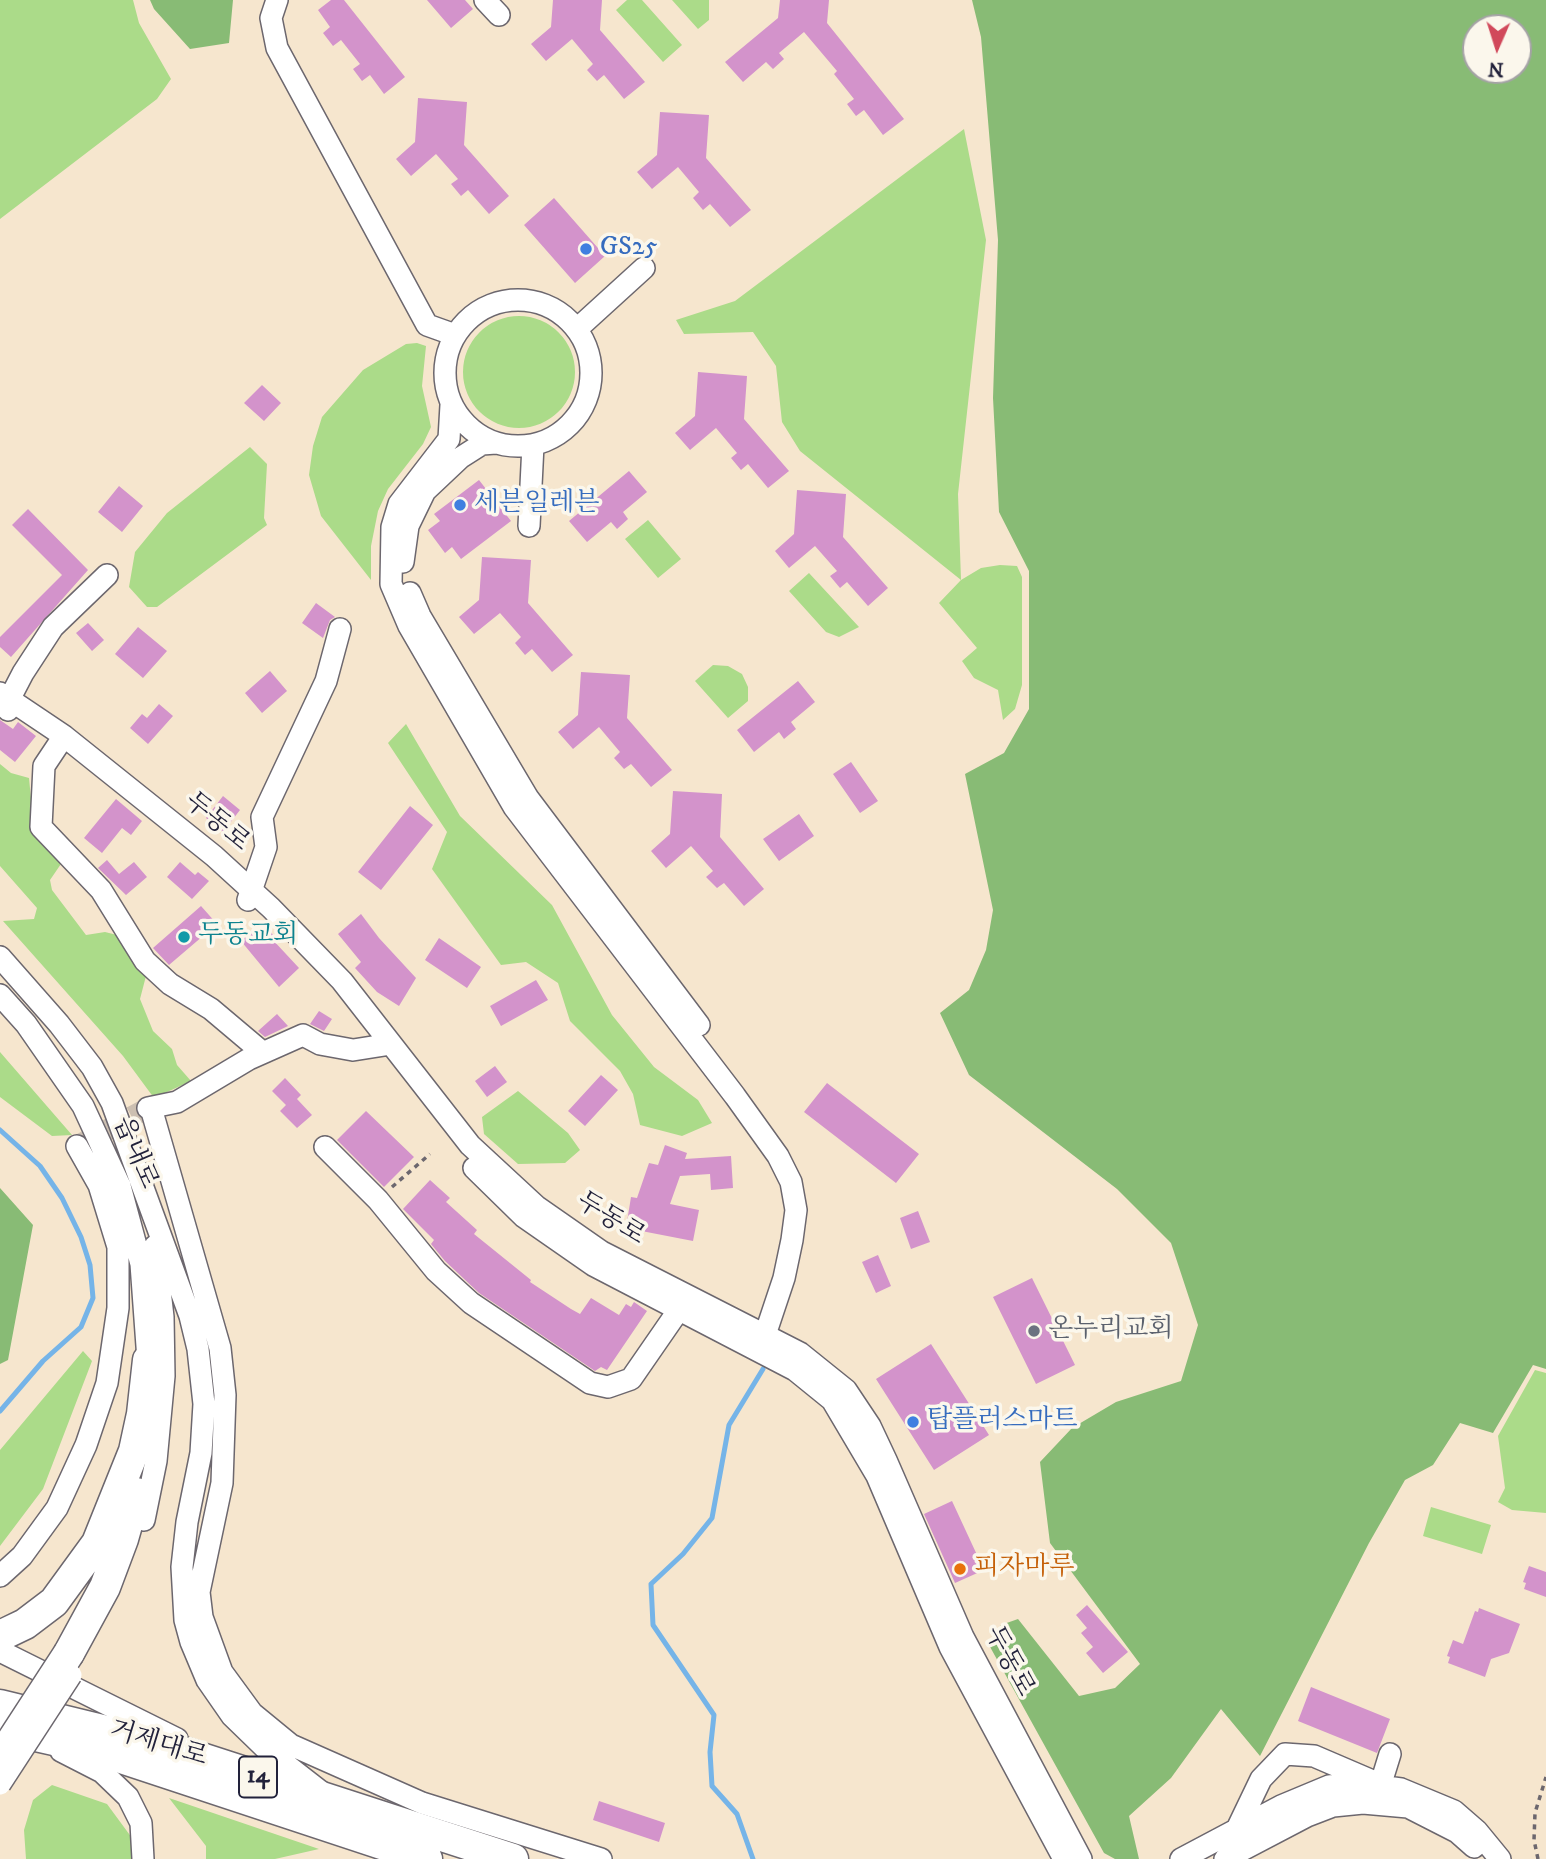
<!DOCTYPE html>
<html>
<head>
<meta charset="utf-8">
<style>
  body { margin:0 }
  #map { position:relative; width:1546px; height:1859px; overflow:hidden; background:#f6e6ce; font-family:"IM FELL DW Pica",serif }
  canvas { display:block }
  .north { position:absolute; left:1462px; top:14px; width:70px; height:70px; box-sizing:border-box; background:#fbf7ec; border:2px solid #a4a2a5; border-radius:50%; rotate:183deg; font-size:19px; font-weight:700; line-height:28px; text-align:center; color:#22223b }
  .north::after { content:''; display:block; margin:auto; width:24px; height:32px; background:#d1495b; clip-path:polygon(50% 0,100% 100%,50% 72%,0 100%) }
</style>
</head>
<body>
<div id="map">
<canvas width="1546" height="1859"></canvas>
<div class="north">N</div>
</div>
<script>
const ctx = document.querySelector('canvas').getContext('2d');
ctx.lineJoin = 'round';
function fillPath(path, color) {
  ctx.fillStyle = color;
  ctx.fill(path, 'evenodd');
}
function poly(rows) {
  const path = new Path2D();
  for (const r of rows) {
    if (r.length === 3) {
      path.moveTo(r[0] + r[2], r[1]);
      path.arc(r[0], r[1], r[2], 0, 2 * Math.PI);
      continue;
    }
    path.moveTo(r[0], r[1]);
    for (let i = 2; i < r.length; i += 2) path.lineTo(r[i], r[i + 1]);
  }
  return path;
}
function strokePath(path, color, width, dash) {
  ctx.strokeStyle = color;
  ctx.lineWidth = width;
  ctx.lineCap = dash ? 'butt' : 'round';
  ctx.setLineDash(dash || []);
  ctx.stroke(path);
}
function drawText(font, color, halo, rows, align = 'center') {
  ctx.font = font + ' "IM FELL DW Pica","Noto Serif KR",serif';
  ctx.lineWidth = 7;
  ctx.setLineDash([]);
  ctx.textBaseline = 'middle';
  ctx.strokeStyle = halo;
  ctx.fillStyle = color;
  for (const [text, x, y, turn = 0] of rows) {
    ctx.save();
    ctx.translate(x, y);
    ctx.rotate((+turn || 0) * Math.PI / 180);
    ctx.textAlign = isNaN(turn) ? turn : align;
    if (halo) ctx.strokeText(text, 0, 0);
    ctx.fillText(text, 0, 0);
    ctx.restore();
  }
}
const green = poly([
  [0,0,133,0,139,23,171,79,157,99,0,219],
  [627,0,642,0,682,45,663,62,616,10],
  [672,0,709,0,709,20,698,29],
  [964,129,986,240,958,494,961,580,981,568,1000,565,1017,566,1022,577,1022,685,1015,709,1003,720,998,690,974,678,962,661,977,648,939,603,961,580,800,451,782,422,776,366,753,332,684,334,676,320,735,301],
  [519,372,56],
  [417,343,426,346,422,386,431,427,423,444,388,489,378,511,371,546,371,580,321,516,309,475,313,446,322,417,363,370,406,344],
  [250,447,267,464,264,518,267,525,157,607,147,607,129,587,135,552,167,513],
  [648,520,681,559,658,578,625,539],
  [809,573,859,627,839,637,826,632,789,591],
  [713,665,728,666,742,674,748,687,748,701,728,718,695,681],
  [406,724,460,816,552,905,612,1015,654,1067,698,1100,712,1123,682,1136,640,1125,633,1094,620,1071,570,1021,558,983,526,962,501,965,432,869,447,832,388,743],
  [0,764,11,773,29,778,34,830,63,861,50,880,52,890,86,935,105,932,117,935,146,976,140,999,153,1031,172,1049,177,1065,191,1081,154,1098,123,1056,3,921,34,919,37,908,0,866],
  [0,1052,72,1135,52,1136,0,1097],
  [518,1091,568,1133,580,1150,565,1163,518,1164,484,1134,482,1117],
  [83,1351,92,1361,43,1489,0,1546,0,1450],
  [1535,1370,1546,1373,1546,1513,1512,1510,1498,1502,1505,1488,1498,1436],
  [1431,1507,1491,1525,1482,1554,1423,1536],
  [52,1785,107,1804,132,1838,133,1859,26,1859,24,1830,33,1800],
  [169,1798,319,1849,275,1859,206,1859,206,1846]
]);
const forest = poly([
  [150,0,233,0,229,43,190,49,154,9],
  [972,0,1546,0,1546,1369,1533,1365,1493,1433,1460,1423,1433,1465,1405,1480,1369,1543,1260,1756,1221,1709,1171,1778,1129,1816,1139,1859,1115,1859,1104,1853,989,1645,1001,1625,1018,1619,1079,1696,1115,1688,1140,1664,1050,1543,1040,1462,1072,1428,1116,1402,1181,1381,1198,1325,1171,1243,1117,1189,969,1075,940,1013,969,990,986,950,993,910,965,774,1004,753,1029,709,1029,571,999,512,993,398,998,240,981,37],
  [1476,28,1518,28,1518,70,1476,70],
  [0,1188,33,1225,8,1360,0,1364]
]);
const stream = poly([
  [0,1130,40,1166,62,1198,81,1237,90,1265,93,1298,81,1327,43,1361,0,1411],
  [753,1859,737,1814,712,1786,710,1752,714,1715,653,1625,651,1584,683,1554,712,1518,729,1425,763,1369]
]);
const building = poly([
  [331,0,344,0,405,77,384,94,370,75,362,81,353,69,360,64,341,40,333,46,323,33,330,27,318,10],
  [427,0,465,0,473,9,451,28],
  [553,0,602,0,600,30,645,82,624,99,604,75,597,81,587,70,593,64,572,39,546,61,531,44,551,27],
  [780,0,829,0,827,23,904,119,883,135,864,110,856,116,847,104,854,99,834,74,837,71,804,32,779,53,784,59,773,69,766,62,743,82,725,62,778,18],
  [418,98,467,102,464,145,509,196,489,214,468,190,461,196,451,184,458,179,436,154,411,176,396,159,415,142],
  [660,112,709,115,706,158,751,210,730,227,710,204,703,210,693,198,699,192,678,167,652,189,637,172,657,155],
  [554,198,605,256,575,283,524,225],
  [698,372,747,376,744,419,789,471,768,488,748,464,741,470,731,458,737,453,716,428,690,450,675,433,695,416],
  [262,385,281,403,264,421,244,403],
  [629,471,647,492,623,512,628,519,617,529,611,522,587,542,569,521],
  [479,480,511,521,461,559,452,547,445,553,428,530,440,521,434,514],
  [119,486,143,506,122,532,98,512],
  [797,490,846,494,843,537,888,588,868,606,847,582,840,588,830,576,837,571,815,546,789,568,775,551,794,534],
  [28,509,88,570,11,657,0,647,0,637,62,575,12,525],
  [482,557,531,560,528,603,573,655,552,672,532,649,525,655,515,643,521,637,500,613,474,634,459,617,479,600],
  [316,603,335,617,330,620,323,638,302,623],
  [88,623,104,640,92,651,76,633],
  [138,627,167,651,143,678,115,654],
  [270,671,287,691,262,713,245,693],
  [581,672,630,675,627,718,672,770,651,787,631,764,624,769,614,758,620,752,599,727,573,749,558,732,578,715],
  [798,681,815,702,791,722,796,729,784,739,779,732,754,752,737,730],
  [159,704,173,716,148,744,130,728,142,714,147,718],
  [0,720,13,729,18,722,36,736,15,762,0,750],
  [851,762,878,801,860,813,833,774],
  [673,791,722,794,720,837,764,889,744,906,724,883,717,888,706,877,713,871,691,846,666,868,651,851,670,834],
  [223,796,240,810,223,832,206,818],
  [116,799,142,821,131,835,122,828,102,853,84,838],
  [410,806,433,825,381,890,358,872],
  [799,814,814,836,779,861,763,839],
  [107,860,119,874,134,862,147,877,126,895,98,868],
  [180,862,195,875,198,872,209,881,192,899,167,877],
  [201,906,217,924,169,965,153,948],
  [361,914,379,938,416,978,399,1006,377,992,355,968,361,962,338,934],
  [262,922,275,937,272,939,299,968,279,987,241,941],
  [439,938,481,967,467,988,425,960],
  [536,980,548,1000,501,1026,490,1006],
  [319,1011,332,1019,324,1031,310,1024],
  [277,1014,288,1026,265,1037,258,1031],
  [495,1066,507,1082,487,1097,475,1081],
  [601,1075,618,1090,585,1126,568,1111],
  [285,1078,301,1095,297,1099,312,1115,297,1128,280,1111,286,1105,272,1091],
  [827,1083,919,1154,896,1183,804,1112],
  [366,1111,414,1157,384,1187,337,1140],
  [665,1145,687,1153,685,1159,731,1156,733,1188,711,1190,710,1174,680,1176,670,1204,699,1210,693,1241,626,1228,631,1197,637,1198,649,1163,658,1165],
  [430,1180,450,1198,446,1202,477,1230,474,1234,531,1280,530,1282,571,1309,580,1314,591,1298,619,1315,626,1304,631,1307,634,1302,647,1311,607,1370,601,1367,595,1371,479,1293,445,1261,431,1244,434,1240,403,1209],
  [918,1211,930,1242,911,1249,900,1218],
  [878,1255,891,1286,876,1293,862,1262],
  [1032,1278,1075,1365,1036,1384,993,1297],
  [931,1344,989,1435,934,1470,876,1379],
  [952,1501,984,1570,955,1583,924,1514],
  [1529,1566,1546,1572,1546,1597,1524,1589,1526,1583,1523,1582],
  [1087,1605,1128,1652,1103,1673,1086,1653,1093,1647,1081,1633,1087,1628,1076,1615],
  [1479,1608,1520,1624,1509,1653,1491,1659,1485,1677,1448,1663,1450,1657,1447,1656,1453,1640,1463,1644,1475,1611,1478,1612],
  [1311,1687,1390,1719,1377,1753,1298,1721],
  [599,1801,665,1823,659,1842,593,1820]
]);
const minorTunnel = poly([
  [77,1146,148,1108]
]);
const path = poly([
  [392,1187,430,1154],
  [1538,1859,1534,1840,1535,1813,1546,1777]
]);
const minor = poly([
  [277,0,271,18,277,48,427,325,455,335],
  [485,0,499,15],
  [518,373,73],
  [577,329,644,268],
  [451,405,449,439,399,504,392,527,391,584,409,626,514,807,735,1096,778,1156,791,1182,796,1210,792,1240,784,1278,761,1347],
  [529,526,533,445],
  [403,562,408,526,425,491,460,458,482,444,496,443],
  [410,593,420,616,528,798,699,1025],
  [0,693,64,736,214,856,271,908,342,981,470,1145,536,1206,602,1252,800,1353,846,1390,870,1426,886,1460,963,1637,1081,1859],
  [8,710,10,698,23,673,53,627,107,575],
  [64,736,44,766,41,827,101,890,145,961,170,984,211,1009,262,1052],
  [248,900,266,847,262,817,326,681,340,629],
  [0,957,59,1024,92,1067,112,1103,190,1316,198,1349,204,1404,201,1453,187,1522,182,1567,185,1620,191,1642,207,1680,232,1716,266,1749,320,1791],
  [0,995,26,1024,83,1106,120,1186,141,1264,148,1360],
  [148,1108,177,1102,249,1059,303,1035,320,1044,353,1050,391,1044],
  [151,1108,220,1348,225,1395,222,1483,199,1592,202,1617,222,1672,252,1713,291,1745,422,1803,601,1859],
  [325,1147,378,1200,436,1271,471,1303,590,1383,608,1387,631,1379,687,1298],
  [474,1168,524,1217,593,1265,795,1370,832,1400,877,1476,950,1647,1064,1859],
  [144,1520,156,1461,164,1376,163,1317,155,1246],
  [0,1576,22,1556,57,1508,86,1445,107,1383,118,1308,118,1247,99,1185,77,1146],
  [0,1651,177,1739],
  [61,1751,102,1772,128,1797,141,1823,143,1859],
  [1377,1796,1390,1754],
  [1237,1829,1261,1779,1285,1754,1314,1756,1370,1780],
  [1181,1859,1281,1806,1329,1786,1357,1783,1401,1789,1454,1811,1477,1831,1500,1859],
  [1225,1859,1307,1816,1333,1806,1363,1803,1408,1807,1457,1832,1474,1847]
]);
const highway = poly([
  [0,1636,25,1624,54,1602,97,1543,134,1451,142,1414,148,1360],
  [69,1653,105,1587,123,1539,136,1493],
  [0,1705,152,1742,513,1859],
  [0,1728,94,1749,427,1859]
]);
const minorBridge = poly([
  [0,1784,71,1675]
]);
const highwayBridge = poly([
  [0,1759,69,1653]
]);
const markers = [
  [586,249,7,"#3f7fe0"],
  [460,505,7,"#3f7fe0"],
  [184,937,7,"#0f9aa8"],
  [1034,1331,7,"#6b7280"],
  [913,1422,7,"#3f7fe0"],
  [960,1569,7,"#e8710a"]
];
const shields = [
  [258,1777,38]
];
const shieldNames = [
  ["14",258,1777]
];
const shopNames = [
  ["GS25",600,249],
  ["세븐일레븐",474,505],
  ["탑플러스마트",927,1422]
];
const streetNames = [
  ["두동로",216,823,40],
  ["읍내로",134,1153,67],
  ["두동로",610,1220,32],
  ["두동로",1008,1662,62],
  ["거제대로",158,1745,17]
];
const cultureNames = [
  ["두동교회",198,937]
];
const worshipNames = [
  ["온누리교회",1048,1331]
];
const foodNames = [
  ["피자마루",974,1569]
];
fillPath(green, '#abdb89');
fillPath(forest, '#88bb75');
strokePath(stream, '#75b4e8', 5);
fillPath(building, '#d393cb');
strokePath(minorTunnel, '#ccbfb1', 21, [21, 10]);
strokePath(minor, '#6c676e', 24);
strokePath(highway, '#6c676e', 33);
strokePath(path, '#6c676e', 3.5, [5, 5]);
strokePath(minor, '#fff', 21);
strokePath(highway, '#fff', 30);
strokePath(minorBridge, '#6c676e', 24, []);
strokePath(highwayBridge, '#6c676e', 33, []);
strokePath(minorBridge, '#fff', 21);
strokePath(highwayBridge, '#fff', 30);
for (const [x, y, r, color] of markers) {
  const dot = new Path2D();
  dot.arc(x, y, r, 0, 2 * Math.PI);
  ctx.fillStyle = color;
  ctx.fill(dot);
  strokePath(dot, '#fbf7ec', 2.5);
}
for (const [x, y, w] of shields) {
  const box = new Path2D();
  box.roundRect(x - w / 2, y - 20.5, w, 41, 5);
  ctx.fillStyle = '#fbf7ec';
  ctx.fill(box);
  strokePath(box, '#22223b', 2);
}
drawText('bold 24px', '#22223b', null, shieldNames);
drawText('26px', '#366cbe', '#fbf7ec', shopNames, 'left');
drawText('26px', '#22223b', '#fbf7ec', streetNames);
drawText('26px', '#0d838f', '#fbf7ec', cultureNames, 'left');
drawText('26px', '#5b616d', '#fbf7ec', worshipNames, 'left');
drawText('26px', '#c56008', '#fbf7ec', foodNames, 'left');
</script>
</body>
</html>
